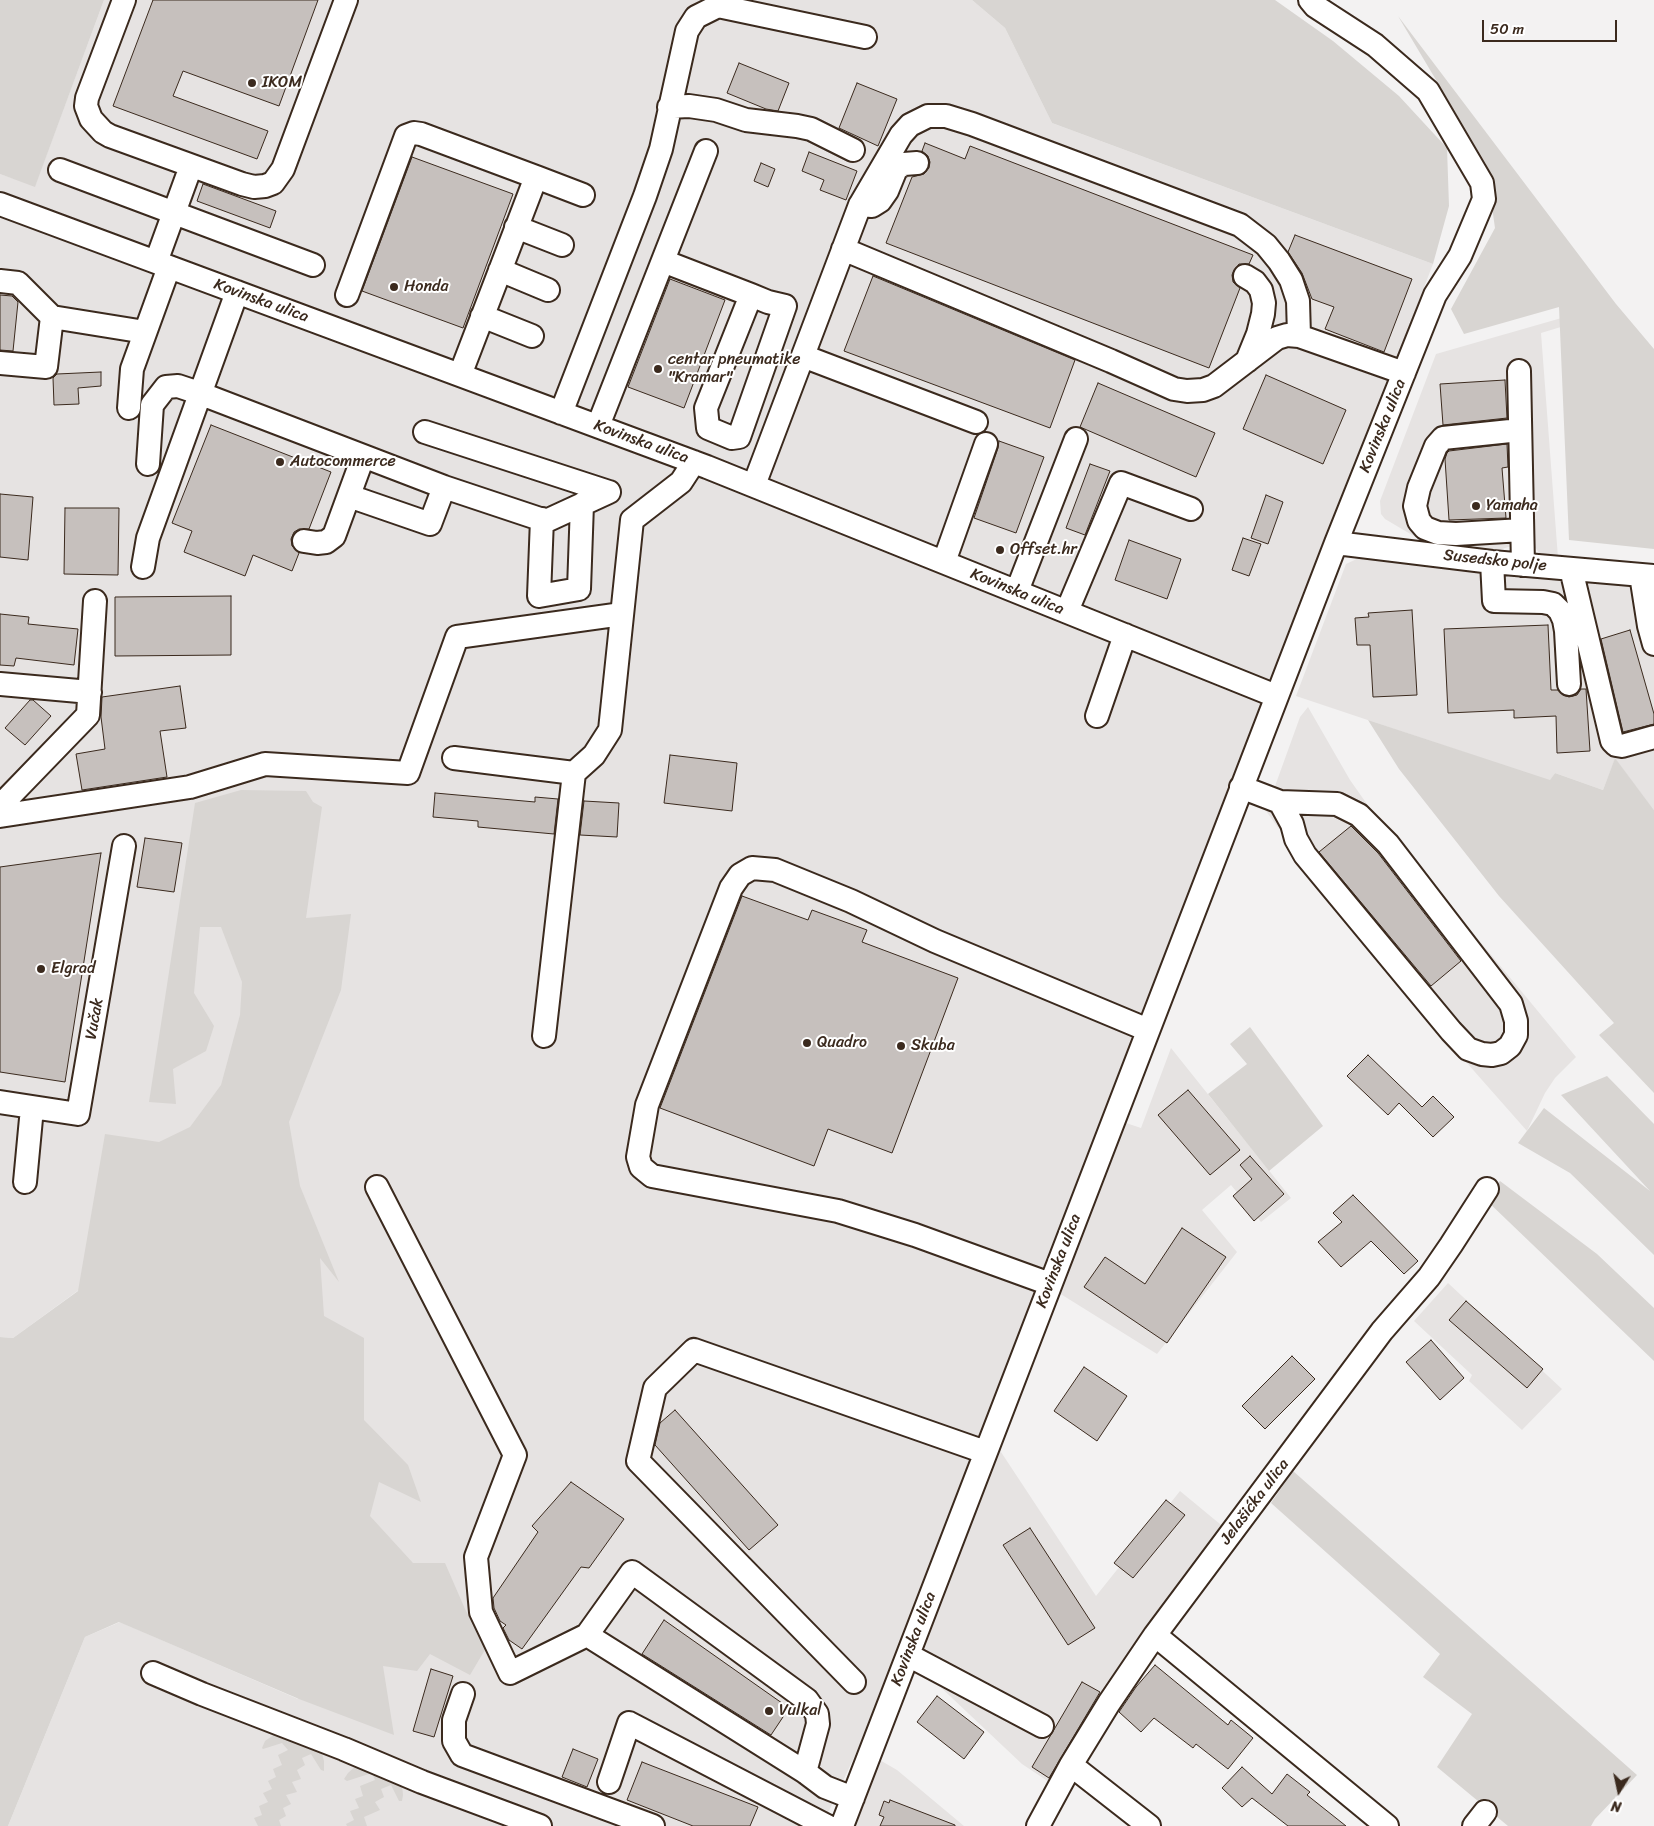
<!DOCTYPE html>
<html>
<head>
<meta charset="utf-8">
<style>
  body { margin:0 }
  #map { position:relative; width:1654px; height:1826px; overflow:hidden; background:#f3f2f2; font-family:Sriracha,sans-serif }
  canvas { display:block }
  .north { position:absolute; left:1594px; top:1766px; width:50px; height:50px; -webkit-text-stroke:4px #fff; paint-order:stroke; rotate:190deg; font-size:14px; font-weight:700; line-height:20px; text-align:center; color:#3b2a1e }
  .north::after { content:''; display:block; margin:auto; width:18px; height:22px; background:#3b2a1e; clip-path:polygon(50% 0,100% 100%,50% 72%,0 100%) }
  .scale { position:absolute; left:1482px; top:20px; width:135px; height:22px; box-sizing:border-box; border:2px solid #3b2a1e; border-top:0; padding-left:6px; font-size:15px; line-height:18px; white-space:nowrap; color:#3b2a1e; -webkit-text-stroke:4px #fff; paint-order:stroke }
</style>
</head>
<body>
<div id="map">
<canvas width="1654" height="1826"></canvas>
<div class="north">N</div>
<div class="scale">50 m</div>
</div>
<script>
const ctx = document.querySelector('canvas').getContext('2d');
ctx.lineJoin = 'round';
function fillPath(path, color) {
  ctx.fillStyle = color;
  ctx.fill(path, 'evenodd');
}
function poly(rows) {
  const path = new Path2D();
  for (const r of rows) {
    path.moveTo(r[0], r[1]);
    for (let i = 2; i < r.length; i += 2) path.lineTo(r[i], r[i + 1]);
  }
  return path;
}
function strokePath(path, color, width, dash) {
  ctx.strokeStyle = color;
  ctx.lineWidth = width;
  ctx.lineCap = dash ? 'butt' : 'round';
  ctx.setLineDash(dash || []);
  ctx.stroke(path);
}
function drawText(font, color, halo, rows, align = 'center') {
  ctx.font = font + ' Sriracha,sans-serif';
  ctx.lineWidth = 4;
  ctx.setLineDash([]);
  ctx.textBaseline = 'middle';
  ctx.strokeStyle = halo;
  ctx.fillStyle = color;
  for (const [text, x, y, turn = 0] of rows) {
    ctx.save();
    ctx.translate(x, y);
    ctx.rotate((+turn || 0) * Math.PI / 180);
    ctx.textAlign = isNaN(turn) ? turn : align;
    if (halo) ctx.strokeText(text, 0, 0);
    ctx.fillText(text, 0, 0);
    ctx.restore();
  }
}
const built = poly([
  [104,0,972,0,1005,28,1052,123,1433,264,869,1725,822,1826,8,1826,85,1637,120,1622,298,1699,113,1265,13,1338,0,1337,0,174,35,186],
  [1572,315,1574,323,1541,333,1558,558,1540,554,1534,546,1508,547,1499,550,1480,551,1429,545,1385,519,1381,514,1380,501,1436,354],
  [1361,557,1654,583,1654,810,1615,759,1603,790,1555,773,1550,781,1296,696,1346,564],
  [1308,707,1350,780,1374,814,1576,1057,1555,1078,1545,1093,1527,1131,1452,1046,1293,848,1266,811,1300,717],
  [1171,1048,1291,1198,1261,1222,1231,1185,1202,1210,1237,1252,1157,1354,1059,1293,1126,1123,1141,1128],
  [1448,1283,1562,1389,1522,1430,1469,1381,1472,1375,1414,1321],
  [999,1449,1096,1596,1180,1491,1226,1529,1055,1786,1022,1764,916,1664],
  [878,1759,897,1770,964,1826,853,1826]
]);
const green = poly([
  [0,0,104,0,35,187,0,174],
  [972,0,1275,0,1333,41,1399,96,1447,148,1449,206,1433,264,1052,123,1005,28],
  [1398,16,1616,304,1654,349,1654,549,1569,540,1559,307,1464,334,1451,309,1495,228,1486,164],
  [1368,720,1550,780,1555,773,1603,790,1615,758,1654,810,1654,1093,1599,1035,1614,1023,1499,896,1399,769],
  [241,790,306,791,313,802,322,807,306,918,351,914,341,990,289,1122,300,1186,339,1282,320,1258,324,1316,364,1338,364,1420,408,1465,421,1502,379,1482,370,1516,413,1563,445,1563,465,1609,486,1648,470,1675,430,1654,417,1671,383,1666,394,1735,299,1699,119,1622,85,1637,8,1826,0,1826,0,1337,13,1338,78,1291,105,1134,159,1142,190,1127,221,1085,240,1015,242,982,221,927,200,927,194,993,214,1026,206,1051,173,1069,176,1104,149,1102,195,803],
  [1250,1027,1323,1126,1269,1171,1208,1094,1247,1064,1230,1044],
  [1607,1076,1654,1124,1654,1255,1570,1173,1518,1143,1544,1108,1650,1191,1561,1095],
  [1500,1181,1597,1254,1654,1308,1654,1361,1484,1198],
  [1293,1471,1637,1775,1595,1819,1591,1826,1508,1826,1437,1767,1472,1714,1423,1677,1440,1654,1271,1503],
  [275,1734,321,1750,324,1761,324,1771,321,1770,311,1754,302,1758,305,1765,297,1770,301,1779,292,1782,297,1792,286,1795,291,1804,283,1808,286,1816,279,1820,281,1826,258,1826,254,1818,262,1815,259,1806,268,1802,263,1793,272,1789,268,1781,276,1777,273,1769,282,1765,278,1755,288,1750,282,1743,263,1749,262,1748,265,1741],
  [357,1765,402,1785,403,1795,402,1801,399,1801,391,1785,381,1789,384,1797,375,1802,380,1810,364,1817,367,1826,347,1826,346,1824,354,1820,350,1811,359,1808,355,1799,363,1796,360,1786,375,1780,372,1773,347,1781,344,1779,348,1773]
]);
const building = poly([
  [153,0,318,0,279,106,183,71,173,96,268,131,257,159,113,106,153,0],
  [739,63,789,83,778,111,766,109,727,93,739,63],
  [857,83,897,99,878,146,839,128,857,83],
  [925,143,965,159,970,146,1253,255,1249,264,1239,264,1234,270,1232,275,1233,282,1240,288,1209,368,886,243,912,177,924,174,929,168,930,162,928,156,922,151,925,143],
  [809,152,857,171,846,200,820,190,824,180,802,171,809,152],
  [412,157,513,194,463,328,362,291,412,157],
  [761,163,775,169,768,187,754,181,761,163],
  [203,184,276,211,270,228,197,201,203,184],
  [1295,235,1412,279,1384,352,1325,329,1334,307,1312,299,1302,273,1288,252,1295,235],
  [873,276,1075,360,1050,428,844,351,873,276],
  [670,279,725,300,684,408,628,387,670,279],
  [0,295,12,296,18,302,13,351,0,350,0,295],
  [101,372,101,386,78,388,79,404,54,405,53,378,57,374,101,372],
  [1266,375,1346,410,1323,464,1243,429,1266,375],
  [1505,380,1507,418,1443,425,1440,384,1505,380],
  [1098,383,1215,433,1196,477,1080,427,1098,383],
  [211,425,331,472,309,529,299,529,294,532,291,539,292,546,299,553,292,571,253,555,245,576,184,552,192,531,172,523,211,425],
  [999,441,1044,457,1016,533,974,518,998,448,999,441],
  [1507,444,1508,467,1502,468,1506,518,1449,520,1445,459,1447,453,1449,451,1507,444],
  [1090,464,1110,471,1085,535,1066,528,1090,464],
  [0,494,33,497,28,560,0,557,0,494],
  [1266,495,1283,502,1268,544,1251,538,1266,495],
  [65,508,119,508,118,575,64,574,65,508],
  [1243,538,1261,544,1249,576,1232,570,1243,538],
  [1129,540,1181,559,1167,599,1115,580,1129,540],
  [231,596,231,655,115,656,115,597,231,596],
  [1412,610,1417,695,1373,697,1370,645,1357,645,1355,618,1369,617,1368,613,1412,610],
  [0,614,29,617,28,624,78,629,74,665,16,658,14,666,0,665,0,614],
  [1548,625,1551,690,1558,690,1563,695,1569,697,1577,695,1581,689,1586,689,1590,751,1557,753,1556,716,1514,718,1514,710,1448,713,1444,629,1548,625],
  [1630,630,1654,714,1654,724,1623,732,1601,639,1630,630],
  [180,686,186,728,160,731,167,777,82,790,76,754,105,749,101,717,102,697,180,686],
  [30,700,33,700,51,716,25,745,5,728,30,700],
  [670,755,737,763,732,811,664,803,670,755],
  [435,793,535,802,535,797,558,799,554,834,478,827,478,821,433,817,435,793],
  [584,801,619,803,617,837,580,835,584,801],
  [1351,826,1378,853,1461,961,1431,986,1319,852,1351,826],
  [145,838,182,843,174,892,137,887,145,838],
  [101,853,65,1082,0,1072,0,867,101,853],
  [742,896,808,920,812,910,867,930,862,942,958,978,892,1153,828,1129,814,1166,660,1108,742,896],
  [1368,1055,1422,1107,1433,1096,1454,1117,1433,1137,1399,1103,1388,1115,1347,1076,1368,1055],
  [1188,1090,1240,1150,1210,1175,1158,1115,1188,1090],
  [1250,1156,1284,1194,1254,1221,1233,1196,1252,1179,1240,1165,1250,1156],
  [1353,1195,1418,1261,1404,1274,1371,1241,1341,1267,1318,1242,1342,1222,1333,1213,1353,1195],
  [1182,1228,1226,1257,1167,1343,1084,1287,1105,1257,1145,1284,1182,1228],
  [1466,1301,1543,1369,1527,1388,1449,1320,1466,1301],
  [1431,1340,1464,1378,1440,1400,1406,1362,1431,1340],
  [1292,1356,1315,1379,1265,1429,1242,1406,1292,1356],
  [1084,1367,1127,1396,1097,1441,1054,1411,1084,1367],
  [675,1410,778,1525,749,1550,655,1445,660,1423,675,1410],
  [571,1482,624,1519,589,1568,581,1567,522,1649,509,1640,503,1628,506,1625,500,1621,494,1608,493,1598,538,1532,532,1526,571,1482],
  [1166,1500,1185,1515,1133,1578,1114,1563,1166,1500],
  [1030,1528,1095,1628,1068,1645,1003,1545,1030,1528],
  [664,1620,789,1708,771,1735,642,1654,664,1620],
  [1155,1665,1228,1725,1231,1720,1253,1738,1228,1769,1196,1744,1193,1748,1154,1718,1141,1732,1119,1712,1136,1687,1155,1665],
  [431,1669,453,1676,434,1737,413,1731,431,1669],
  [1082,1682,1100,1692,1049,1778,1032,1767,1082,1682],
  [937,1696,984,1732,964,1759,917,1722,937,1696],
  [573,1749,598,1759,587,1787,562,1777,573,1749],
  [642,1762,758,1807,750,1826,693,1826,627,1800,642,1762],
  [1242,1767,1272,1794,1287,1774,1310,1792,1307,1795,1346,1826,1288,1826,1252,1798,1242,1807,1222,1788,1242,1767],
  [890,1800,955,1825,955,1826,880,1826,884,1817,879,1815,884,1801,889,1803,890,1800]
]);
const minor = poly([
  [124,0,87,98,86,106,91,119,103,132,110,136,242,184,254,187,265,186,273,183,283,169,346,0],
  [669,107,689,106,716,110,746,120,797,126,811,129,853,150],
  [60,170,313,265],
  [0,204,707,467,1276,696],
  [860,205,872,206,880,201,887,191,896,169,904,164,917,163],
  [516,227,562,245],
  [843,249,1111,361,1174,389,1187,391,1203,390,1214,386,1277,338,1287,335,1299,336,1404,373],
  [663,261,751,295,768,302,785,306,739,437,732,438,708,428,706,408,751,295],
  [156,262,191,166],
  [500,270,548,290],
  [1245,276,1255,282,1261,290,1264,303,1263,314,1258,334,1247,361],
  [0,281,18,283,52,317],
  [347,295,406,136,414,133,421,134,536,177],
  [482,316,532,336],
  [803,356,976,422],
  [0,363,46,367,52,317,145,332],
  [1519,371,1523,565],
  [460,375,536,177,583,195],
  [129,408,132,369,169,267],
  [561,413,645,196,661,149,687,31,696,17,718,6,865,37],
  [598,426,706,151],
  [1520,430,1443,438,1436,446,1419,488,1415,506,1419,521,1425,528,1438,533,1456,534,1522,530],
  [425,432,609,492],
  [148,464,152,405,166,387,178,386,199,393,444,487,546,521,609,492],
  [754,485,860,205,901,135,910,125,928,116,946,116,972,124,1240,225,1266,245,1279,261,1291,280,1298,301,1299,336],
  [349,496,430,524,444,487],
  [542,519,539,596,579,589,582,504],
  [304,541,317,543,326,542,334,536,363,457],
  [1336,543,1492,562,1654,576],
  [944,562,986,444],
  [1492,562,1494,601,1543,602,1553,604,1560,611,1564,620,1566,631,1569,684],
  [143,567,148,538,237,292],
  [1571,569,1612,741,1616,745,1622,746,1654,737],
  [1641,575,1649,626,1654,644],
  [1017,591,1076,439],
  [1067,611,1121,483,1191,509],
  [0,684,90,692],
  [1097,716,1125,635],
  [454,758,574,773,594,755,610,730,632,520,681,482,694,462],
  [1241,787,1280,802,1337,804,1359,815,1388,844,1511,1004,1516,1021,1516,1035,1510,1046,1501,1053,1492,1055,1482,1054,1468,1049,1451,1031,1305,855,1296,839,1292,824,1280,802],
  [0,806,88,715,95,601],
  [0,816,190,787,265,764,408,773,457,637,622,614],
  [544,1036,574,773],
  [0,1102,78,1114,124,846],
  [25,1182,32,1108],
  [377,1187,515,1455,476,1557,481,1612,510,1673,587,1635],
  [1050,1284,915,1235,838,1211,652,1176,641,1167,638,1157,647,1105,731,888,740,875,752,868,775,870,851,901,935,941,1148,1030],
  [1155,1635,1387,1826],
  [908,1655,1042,1726],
  [153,1673,202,1694,344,1749,422,1782,540,1826],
  [854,1682,638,1461,655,1388,694,1350,985,1452],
  [463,1694,454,1720,454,1741,462,1755,653,1826],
  [1071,1765,1149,1826],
  [805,1772,818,1724,817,1714,807,1700,632,1572,587,1635,805,1772,825,1787,853,1798],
  [609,1782,629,1723,827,1826],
  [842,1826,1336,543,1435,295,1460,256,1484,199,1482,183,1428,91,1375,45,1315,6,1310,0],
  [1038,1826,1071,1765,1109,1703,1155,1635,1382,1331,1429,1277,1451,1245,1487,1189],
  [1474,1826,1485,1812]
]);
const markers = [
  [252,83,5,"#3b2a1e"],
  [394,287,5,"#3b2a1e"],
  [658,369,5,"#3b2a1e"],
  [280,462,5,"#3b2a1e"],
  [1476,506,5,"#3b2a1e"],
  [1000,550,5,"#3b2a1e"],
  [41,969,5,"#3b2a1e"],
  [807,1043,5,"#3b2a1e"],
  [901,1046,5,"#3b2a1e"],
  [769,1711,5,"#3b2a1e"]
];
const poiNames = [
  ["IKOM",262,83],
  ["Honda",404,287],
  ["centar pneumatike",668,360],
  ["\"Kramar\"",668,378],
  ["Autocommerce",290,462],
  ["Yamaha",1486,506],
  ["Offset.hr",1010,550],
  ["Elgrad",51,969],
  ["Quadro",817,1043],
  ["Skuba",911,1046],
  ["Vulkal",779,1711]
];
const streetNames = [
  ["Kovinska ulica",261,301,20],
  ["Kovinska ulica",1383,426,-68],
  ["Kovinska ulica",641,442,20],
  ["Susedsko polje",1495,561,6],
  ["Kovinska ulica",1017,592,22],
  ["Vučak",95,1019,-80],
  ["Kovinska ulica",1059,1261,-69],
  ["Jelašićka ulica",1255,1502,-53],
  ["Kovinska ulica",914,1639,-69]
];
fillPath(built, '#e6e3e2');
fillPath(green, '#d8d5d2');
fillPath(building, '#c6c0bd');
strokePath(building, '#3b2a1e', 1);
strokePath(minor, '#3b2a1e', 26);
strokePath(minor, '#fff', 22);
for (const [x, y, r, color] of markers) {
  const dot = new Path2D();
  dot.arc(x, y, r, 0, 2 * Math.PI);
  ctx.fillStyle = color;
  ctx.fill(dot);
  strokePath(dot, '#fff', 2);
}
drawText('16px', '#3b2a1e', '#fff', poiNames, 'left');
drawText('16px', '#3b2a1e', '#fff', streetNames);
</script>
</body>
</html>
